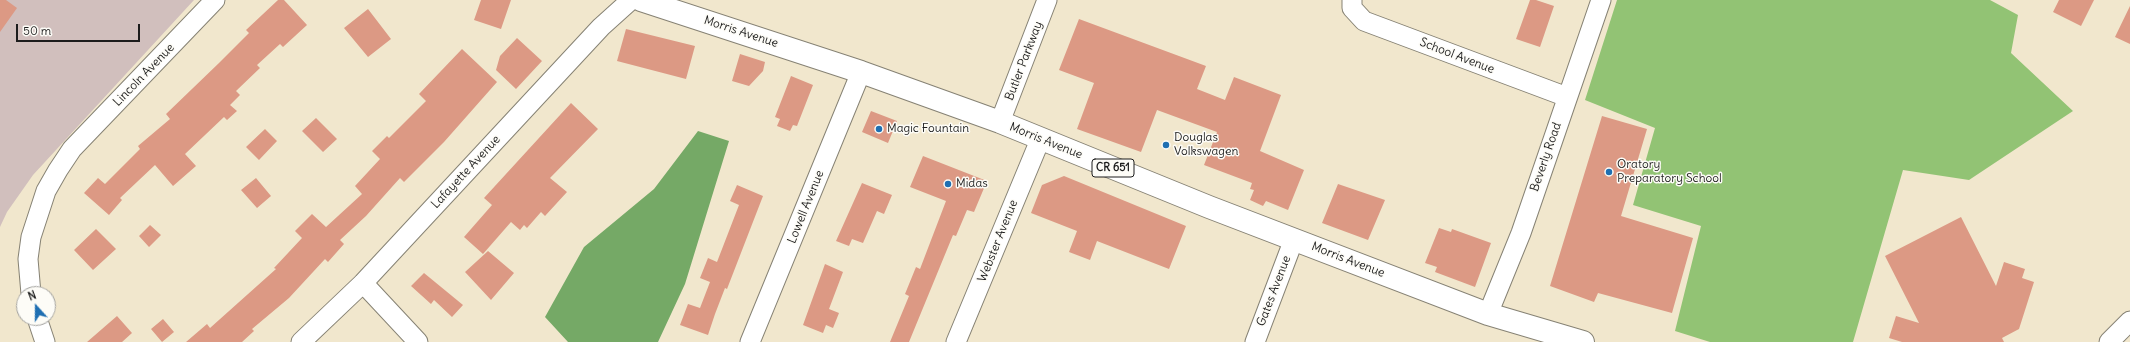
<!DOCTYPE html>
<html>
<head>
<meta charset="utf-8">
<style>
  body { margin:0 }
  #map { position:relative; width:2130px; height:342px; overflow:hidden; background:#f1e7cd; font-family:Delius,sans-serif }
  canvas { display:block }
  .north { position:absolute; left:16px; top:286px; width:40px; height:40px; box-sizing:border-box; background:#fdfcf7; border:1px solid #a3a29f; border-radius:50%; rotate:339deg; font-size:11px; font-weight:700; line-height:16px; text-align:center; color:#1c1c1c }
  .north::after { content:''; display:block; margin:auto; width:14px; height:18px; background:#1f6fb2; clip-path:polygon(50% 0,100% 100%,50% 72%,0 100%) }
  .scale { position:absolute; left:16px; top:24px; width:124px; height:18px; box-sizing:border-box; border:2px solid #1c1c1c; border-top:0; padding-left:5px; font-size:12px; line-height:14px; white-space:nowrap; color:#1c1c1c; -webkit-text-stroke:3px #fdfcf7; paint-order:stroke }
</style>
</head>
<body>
<div id="map">
<canvas width="2130" height="342"></canvas>
<div class="north">N</div>
<div class="scale">50 m</div>
</div>
<script>
const ctx = document.querySelector('canvas').getContext('2d');
ctx.lineJoin = 'round';
function fillPath(path, color) {
  ctx.fillStyle = color;
  ctx.fill(path, 'evenodd');
}
function poly(rows) {
  const path = new Path2D();
  for (const r of rows) {
    path.moveTo(r[0], r[1]);
    for (let i = 2; i < r.length; i += 2) path.lineTo(r[i], r[i + 1]);
  }
  return path;
}
function strokePath(path, color, width, dash) {
  ctx.strokeStyle = color;
  ctx.lineWidth = width;
  ctx.lineCap = dash ? 'butt' : 'round';
  ctx.setLineDash(dash || []);
  ctx.stroke(path);
}
function drawText(font, color, halo, rows, align = 'center') {
  ctx.font = font + ' Delius,sans-serif';
  ctx.lineWidth = 3;
  ctx.setLineDash([]);
  ctx.textBaseline = 'middle';
  ctx.strokeStyle = halo;
  ctx.fillStyle = color;
  for (const [text, x, y, turn = 0] of rows) {
    ctx.save();
    ctx.translate(x, y);
    ctx.rotate((+turn || 0) * Math.PI / 180);
    ctx.textAlign = isNaN(turn) ? turn : align;
    if (halo) ctx.strokeText(text, 0, 0);
    ctx.fillText(text, 0, 0);
    ctx.restore();
  }
}
const industrial = poly([
  [0,0,194,0,33,175,7,212,0,227]
]);
const green = poly([
  [1617,0,1990,0,2018,15,2011,53,2073,111,1969,180,1903,170,1853,342,1710,342,1675,331,1701,226,1633,205,1655,128,1585,100]
]);
const forest = poly([
  [698,131,729,141,685,284,658,342,568,342,545,317,584,247,654,189]
]);
const building = poly([
  [0,0,6,0,17,8,0,32],
  [278,0,284,0,307,25,283,47,280,44,257,65,260,68,236,91,240,95,230,105,237,111,227,120,224,117,185,154,196,166,173,186,155,165,120,198,122,200,109,215,84,193,98,178,105,184,140,149,138,146,170,119,166,114,219,63,249,33,246,30],
  [481,0,511,0,501,29,474,20],
  [1530,0,1536,0,1554,6,1540,47,1516,39],
  [2059,0,2094,0,2081,26,2053,12],
  [2130,6,2130,44,2115,37],
  [368,9,391,39,368,57,344,28],
  [1079,19,1206,66,1197,89,1225,100,1234,77,1281,95,1260,151,1304,170,1288,210,1266,201,1263,206,1250,200,1254,190,1250,189,1252,183,1204,165,1217,132,1157,110,1141,152,1077,129,1094,83,1059,70],
  [626,29,695,46,686,79,617,61],
  [517,38,542,61,516,89,496,70,500,56],
  [462,49,497,82,444,142,404,182,400,178,366,216,340,240,344,244,328,262,325,259,289,298,252,329,254,331,242,342,186,342,207,324,210,328,276,269,274,268,302,238,295,231,312,214,326,227,362,194,355,186,380,159,372,151,387,136,389,138,426,101,419,94],
  [740,54,765,62,763,71,749,86,732,81],
  [791,76,813,85,797,126,793,125,790,131,777,126,780,119,775,117],
  [571,103,598,129,550,178,567,192,545,216,541,212,527,228,524,225,520,230,511,222,483,254,464,237,492,205,484,198],
  [871,111,897,121,888,143,862,132],
  [1602,116,1647,129,1621,216,1693,238,1672,313,1598,293,1594,302,1550,286],
  [316,118,337,139,323,152,302,131],
  [265,129,277,141,259,160,246,147],
  [923,156,987,181,974,212,967,210,956,236,953,235,909,342,890,342,909,296,905,294,916,267,920,269,946,201,910,187],
  [1064,176,1186,226,1169,269,1097,241,1090,260,1069,252,1077,231,1031,213,1042,185],
  [256,178,271,196,257,208,241,190],
  [862,183,892,195,884,214,877,211,863,243,852,239,849,246,836,241],
  [1338,184,1385,200,1368,240,1322,223],
  [737,185,763,196,727,289,725,288,715,314,708,335,680,325,688,304,700,308,710,282,700,278,708,258,717,262,739,205,730,201],
  [1961,217,1996,286,2004,262,2025,269,2022,278,2034,282,2019,329,2002,338,2004,342,1902,342,1889,338,1896,316,1919,323,1885,256],
  [150,225,161,235,149,247,139,236],
  [1439,228,1451,232,1452,229,1491,243,1475,287,1435,272,1437,267,1425,263],
  [96,229,116,249,93,270,74,250],
  [488,251,514,273,491,300,465,272],
  [825,264,843,272,829,309,839,313,833,328,826,325,823,333,803,325],
  [424,273,463,305,452,317,434,300,431,304,411,286],
  [117,316,132,333,122,342,87,342],
  [163,319,174,332,162,342,151,329]
]);
const minor = poly([
  [1352,0,1352,8,1364,21,1567,97],
  [1000,122,1047,0],
  [363,283,418,342],
  [31,294,28,259,31,237,46,191,58,170,72,149,215,0],
  [1488,314,1521,233,1601,0],
  [37,318,45,342],
  [301,342,363,283,601,27,631,0],
  [750,342,861,72],
  [956,342,1040,140],
  [1255,342,1294,239],
  [2109,342,2130,321]
]);
const major = poly([
  [641,0,861,72,1000,122,1209,207,1488,314,1583,342]
]);
const markers = [
  [879,129,4,"#1f6fb2"],
  [1166,145,4,"#1f6fb2"],
  [1609,172,4,"#1f6fb2"],
  [948,184,4,"#1f6fb2"]
];
const shields = [
  [1113,168,42]
];
const shieldNames = [
  ["CR 651",1113,168]
];
const streetNames = [
  ["Morris Avenue",741,32,18],
  ["School Avenue",1457,56,21],
  ["Butler Parkway",1024,61,-69],
  ["Lincoln Avenue",144,75,-46],
  ["Morris Avenue",1046,141,22],
  ["Beverly Road",1546,157,-71],
  ["Lafayette Avenue",466,172,-47],
  ["Lowell Avenue",806,207,-68],
  ["Webster Avenue",998,241,-68],
  ["Morris Avenue",1348,260,21],
  ["Gates Avenue",1274,291,-69]
];
const poiNames = [
  ["Magic Fountain",887,129],
  ["Douglas",1174,138],
  ["Volkswagen",1174,152],
  ["Oratory",1617,165],
  ["Preparatory School",1617,179],
  ["Midas",956,184]
];
fillPath(industrial, '#d1bfbd');
fillPath(green, '#92c374');
fillPath(forest, '#75a966');
fillPath(building, '#dc9984');
strokePath(minor, '#868274', 21);
strokePath(major, '#868274', 24);
strokePath(minor, '#fff', 19);
strokePath(major, '#fff', 22);
for (const [x, y, r, color] of markers) {
  const dot = new Path2D();
  dot.arc(x, y, r, 0, 2 * Math.PI);
  ctx.fillStyle = color;
  ctx.fill(dot);
  strokePath(dot, '#fdfcf7', 1.5);
}
for (const [x, y, w] of shields) {
  const box = new Path2D();
  box.roundRect(x - w / 2, y - 9, w, 18, 3);
  ctx.fillStyle = '#fdfcf7';
  ctx.fill(box);
  strokePath(box, '#1c1c1c', 1);
}
drawText('bold 11px', '#1c1c1c', null, shieldNames);
drawText('12px', '#1c1c1c', '#fdfcf7', streetNames);
drawText('12px', '#1c1c1c', '#fdfcf7', poiNames, 'left');
</script>
</body>
</html>
